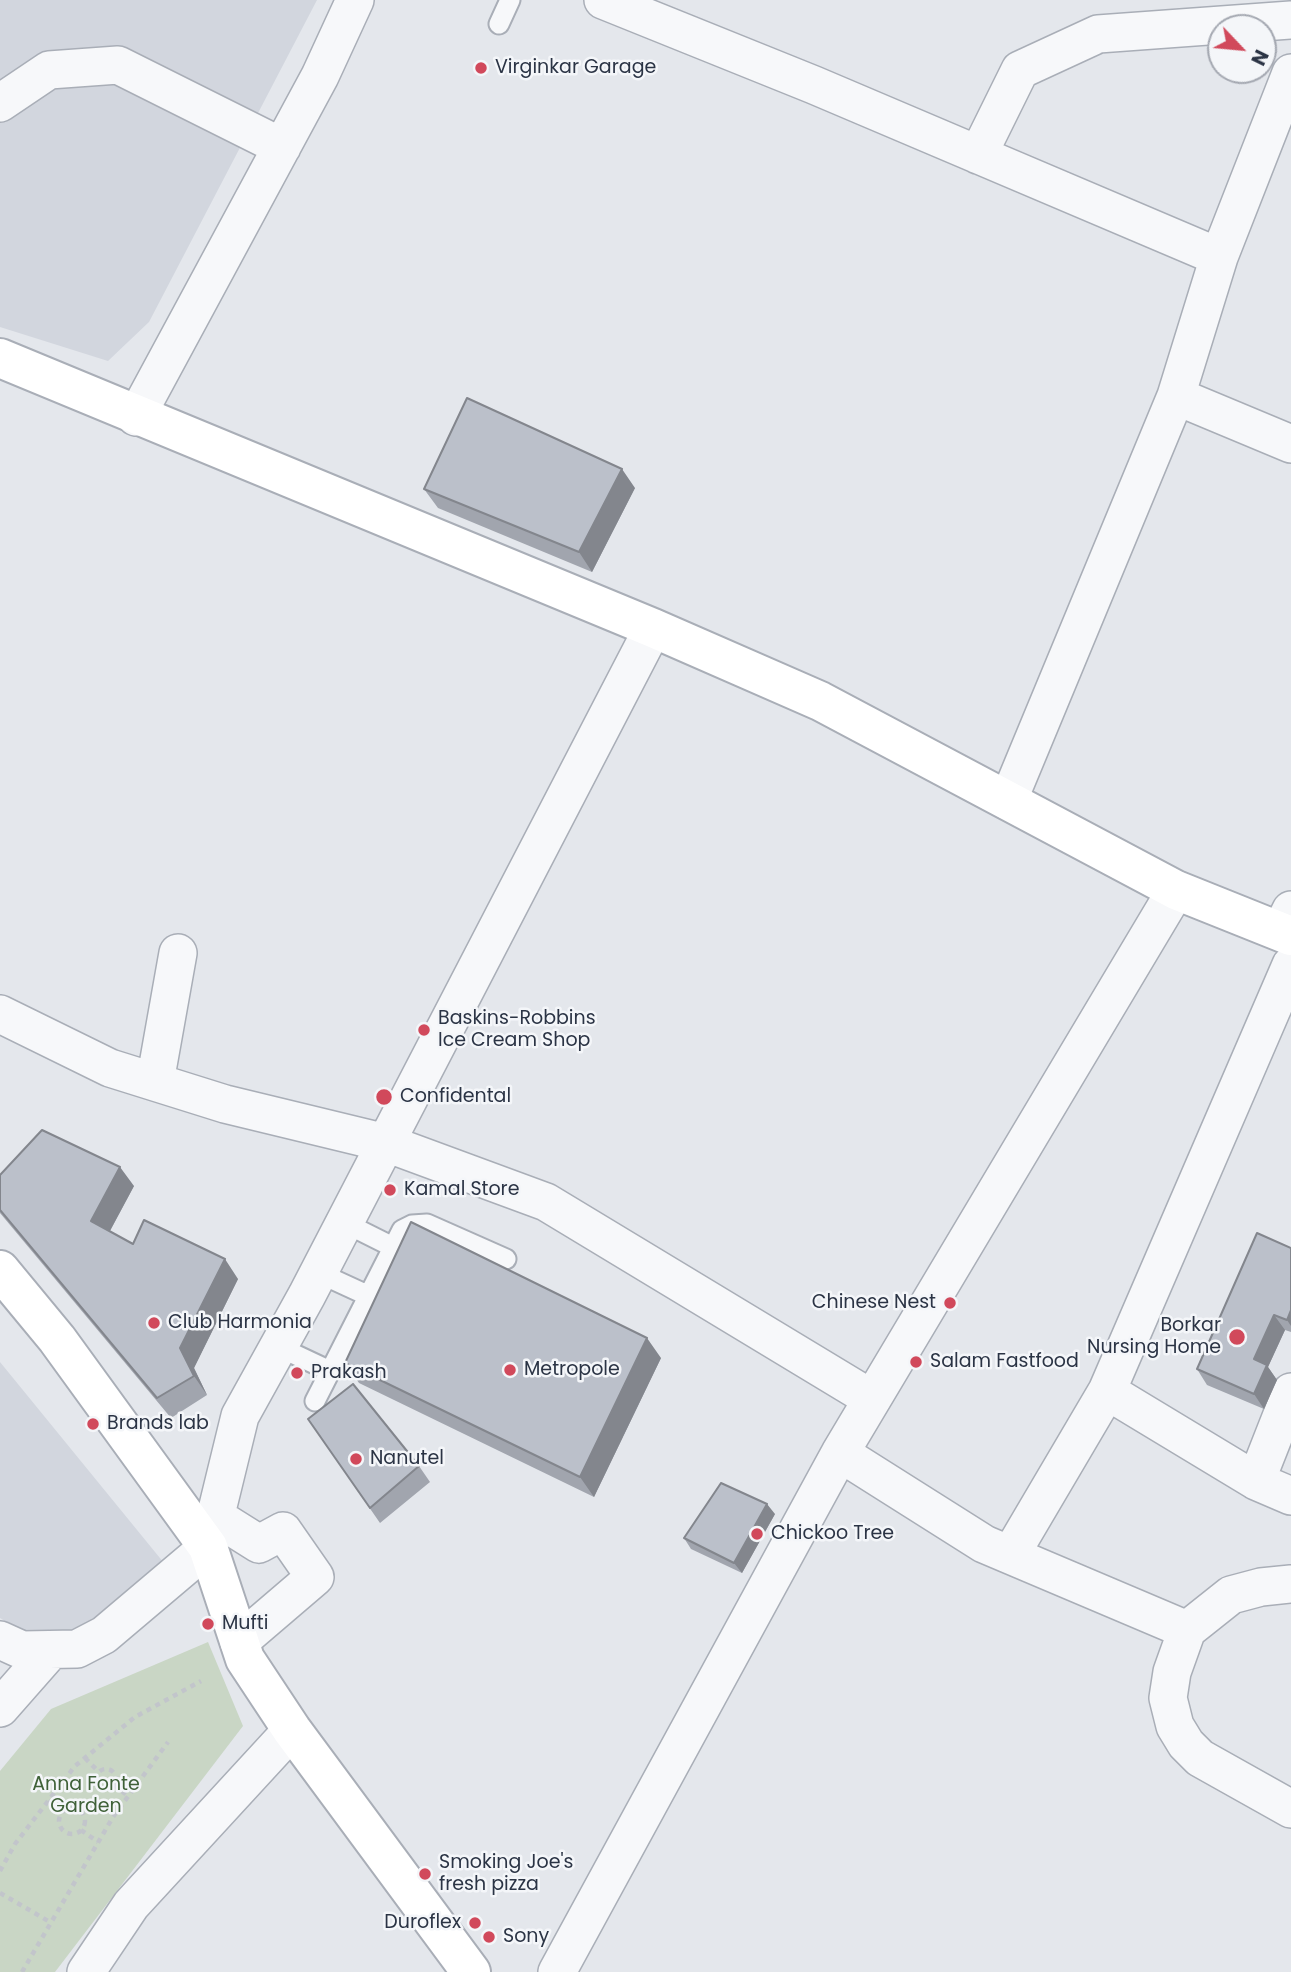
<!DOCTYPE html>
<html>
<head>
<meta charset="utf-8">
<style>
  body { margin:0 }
  #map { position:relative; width:1291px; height:1972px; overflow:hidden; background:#e4e7ec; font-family:Poppins,sans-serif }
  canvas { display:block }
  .north { position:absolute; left:1207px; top:14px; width:70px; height:70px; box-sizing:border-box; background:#f4f6f9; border:2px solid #a4a8b1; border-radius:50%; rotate:116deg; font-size:19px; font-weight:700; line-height:28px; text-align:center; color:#2b3445 }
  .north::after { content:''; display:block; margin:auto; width:24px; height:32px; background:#d1495b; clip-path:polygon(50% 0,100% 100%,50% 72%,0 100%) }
</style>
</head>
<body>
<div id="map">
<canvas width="1291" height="1972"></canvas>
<div class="north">N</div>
</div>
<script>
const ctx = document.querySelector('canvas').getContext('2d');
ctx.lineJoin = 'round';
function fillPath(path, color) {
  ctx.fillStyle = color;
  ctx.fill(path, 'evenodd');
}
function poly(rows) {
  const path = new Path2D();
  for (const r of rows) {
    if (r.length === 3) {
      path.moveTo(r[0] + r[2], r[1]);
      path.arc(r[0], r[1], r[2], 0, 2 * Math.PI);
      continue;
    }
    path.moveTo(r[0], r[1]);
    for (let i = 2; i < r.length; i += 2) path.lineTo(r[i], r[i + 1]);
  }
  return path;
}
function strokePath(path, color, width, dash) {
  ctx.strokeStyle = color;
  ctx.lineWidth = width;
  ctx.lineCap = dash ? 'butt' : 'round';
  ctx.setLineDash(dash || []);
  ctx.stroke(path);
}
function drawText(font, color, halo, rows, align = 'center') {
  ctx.font = font + ' Poppins,sans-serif';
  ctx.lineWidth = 5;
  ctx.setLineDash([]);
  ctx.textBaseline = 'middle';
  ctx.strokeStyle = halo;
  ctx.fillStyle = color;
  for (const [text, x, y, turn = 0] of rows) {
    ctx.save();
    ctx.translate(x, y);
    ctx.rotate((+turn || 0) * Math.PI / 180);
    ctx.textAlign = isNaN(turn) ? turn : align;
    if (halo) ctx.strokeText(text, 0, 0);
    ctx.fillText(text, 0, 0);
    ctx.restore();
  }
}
const built = poly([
  [0,0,317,0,149,322,108,361,0,327],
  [0,1362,164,1563,71,1637,27,1635,0,1618]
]);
const green = poly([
  [208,1642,243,1726,55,1972,0,1972,0,1771,51,1709]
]);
const path = poly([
  [85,1758,98,1771],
  [106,1779,10],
  [114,1785,128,1796],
  [48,1801,62,1812],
  [72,1821,13],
  [81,1830,98,1842],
  [0,1871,15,1844,75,1766,135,1717,201,1681],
  [0,1893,50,1922],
  [22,1972,113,1817,168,1742]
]);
const service = poly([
  [499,24,510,0],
  [345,1223,393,1247],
  [319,1273,369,1296],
  [279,1347,330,1371],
  [315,1401,402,1230,412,1225,427,1224,506,1259]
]);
const minor = poly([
  [603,0,814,85,1219,257,1291,73],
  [0,103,49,70,118,65,282,147],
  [978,155,1020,70,1098,34,1291,20],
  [1219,257,1176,396,1291,444],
  [136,417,320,76,355,0],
  [1008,801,1176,396],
  [1281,930,1291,910],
  [0,1014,110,1068,225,1104,386,1143,546,1202,872,1399],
  [155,1082,178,953],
  [1107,1391,1256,1481,1291,1496],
  [840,1453,984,1544,1187,1630,1172,1672,1168,1698,1175,1726,1186,1744,1200,1758,1291,1809],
  [1256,1481,1291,1392],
  [216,1517,259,1544,283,1531,315,1577,239,1642],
  [1011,1554,1107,1391,1291,965],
  [1187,1630,1231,1595,1261,1587,1291,1584],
  [0,1640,22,1650,77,1649,104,1635,208,1547,240,1416,307,1295,653,628],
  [0,1708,51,1650],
  [86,1972,131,1905,292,1730],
  [557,1972,840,1453,1176,890]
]);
const secondary = poly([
  [0,358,653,628,820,701,1176,890,1291,936],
  [0,1270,57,1339,208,1547,245,1659,292,1730,471,1972]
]);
const wall = poly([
  [635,488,592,572,438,508,424,489],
  [0,1175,134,1186,110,1231,133,1244,238,1279,194,1368,207,1395,171,1418,0,1213],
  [1291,1248,1291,1332,1285,1330,1268,1367,1277,1380,1264,1409,1207,1385,1197,1369],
  [661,1358,594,1497,359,1383,345,1363],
  [308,1419,419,1466,430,1482,380,1523],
  [775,1514,742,1573,691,1549,684,1538]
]);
const shadedWall = poly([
  [622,469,635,488,592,572,579,552],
  [120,1167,134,1186,105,1240,91,1221],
  [225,1259,238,1279,194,1368,207,1395,194,1376,180,1348],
  [1291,1310,1291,1326,1287,1320],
  [1274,1315,1285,1330,1268,1367,1277,1380,1264,1409,1254,1394,1254,1359],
  [647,1338,661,1358,594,1497,580,1477],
  [767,1504,775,1514,742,1573,734,1563]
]);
const building = poly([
  [467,398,622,469,579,552,424,489,467,398],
  [42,1130,120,1167,91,1221,133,1244,144,1220,225,1259,180,1348,194,1376,157,1398,0,1210,0,1175,42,1130],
  [411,1222,647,1338,580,1477,345,1363,411,1222],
  [1257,1233,1291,1248,1291,1310,1287,1320,1274,1315,1254,1359,1267,1365,1254,1394,1197,1369,1257,1233],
  [353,1384,419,1466,370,1508,308,1419,353,1384],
  [721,1483,767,1504,734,1563,684,1538,721,1483]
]);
const markers = [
  [481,68,7,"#d1495b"],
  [424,1030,7,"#d1495b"],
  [384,1097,9,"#d1495b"],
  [390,1190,7,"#d1495b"],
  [950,1303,7,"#d1495b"],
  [154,1323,7,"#d1495b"],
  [1237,1337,9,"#d1495b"],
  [916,1362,7,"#d1495b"],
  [510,1370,7,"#d1495b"],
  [297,1373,7,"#d1495b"],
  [93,1424,7,"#d1495b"],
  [356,1459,7,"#d1495b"],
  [757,1534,7,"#d1495b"],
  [208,1624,7,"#d1495b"],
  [425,1874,7,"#d1495b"],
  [475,1923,7,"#d1495b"],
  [489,1937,7,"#d1495b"]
];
const poiNames = [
  ["Virginkar Garage",495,68],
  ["Baskins-Robbins",438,1019],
  ["Ice Cream Shop",438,1041],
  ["Confidental",400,1097],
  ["Kamal Store",404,1190],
  ["Chinese Nest",936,1303,"right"],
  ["Club Harmonia",168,1323],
  ["Borkar",1221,1326,"right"],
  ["Nursing Home",1221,1348,"right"],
  ["Salam Fastfood",930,1362],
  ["Metropole",524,1370],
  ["Prakash",311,1373],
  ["Brands lab",107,1424],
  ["Nanutel",370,1459],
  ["Chickoo Tree",771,1534],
  ["Mufti",222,1624],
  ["Smoking Joe's",439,1863],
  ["fresh pizza",439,1885],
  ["Duroflex",461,1923,"right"],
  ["Sony",503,1937]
];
const parkNames = [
  ["Anna Fonte",86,1785],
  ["Garden",86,1807]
];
fillPath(built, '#d2d6de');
fillPath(green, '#c9d6c5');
strokePath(service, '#a9aeb7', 23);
strokePath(minor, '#a9aeb7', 40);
strokePath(secondary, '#a9aeb7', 42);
strokePath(path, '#c2c5cb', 4.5, [5, 5]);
strokePath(service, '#f7f8fa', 19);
strokePath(minor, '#f7f8fa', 37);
strokePath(secondary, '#fff', 38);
fillPath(wall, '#a1a5ae');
fillPath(shadedWall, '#83868d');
fillPath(building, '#bbc0ca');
strokePath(building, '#83868d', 2);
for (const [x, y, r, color] of markers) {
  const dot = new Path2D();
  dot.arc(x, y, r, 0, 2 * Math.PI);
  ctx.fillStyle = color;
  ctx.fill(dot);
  strokePath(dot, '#f4f6f9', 2.5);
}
drawText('19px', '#2b3445', '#f4f6f9', poiNames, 'left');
drawText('19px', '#3f6138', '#f4f6f9', parkNames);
</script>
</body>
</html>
